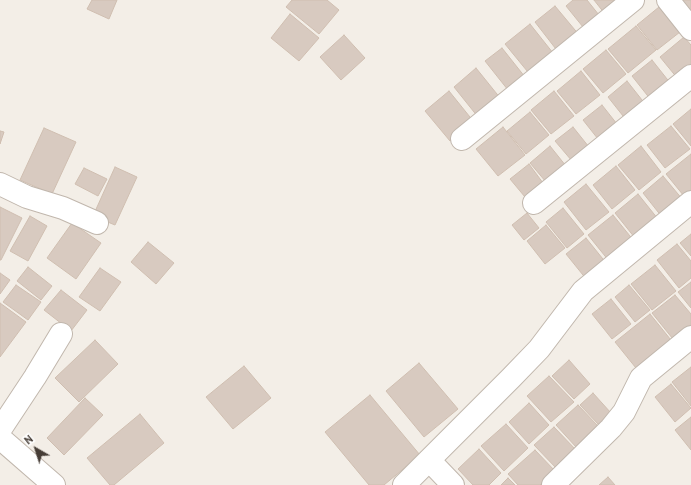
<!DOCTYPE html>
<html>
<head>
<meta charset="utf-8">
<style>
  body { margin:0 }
  #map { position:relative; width:691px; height:485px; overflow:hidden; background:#f3eee7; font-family:"PT Sans",sans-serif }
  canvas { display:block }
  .north { position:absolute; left:16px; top:429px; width:40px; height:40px; -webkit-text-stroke:3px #fff; paint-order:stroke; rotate:321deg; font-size:11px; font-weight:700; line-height:16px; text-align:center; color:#463d36 }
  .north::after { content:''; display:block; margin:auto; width:14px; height:18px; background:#463d36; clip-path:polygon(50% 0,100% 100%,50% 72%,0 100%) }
</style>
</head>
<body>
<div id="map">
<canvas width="691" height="485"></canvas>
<div class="north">N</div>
</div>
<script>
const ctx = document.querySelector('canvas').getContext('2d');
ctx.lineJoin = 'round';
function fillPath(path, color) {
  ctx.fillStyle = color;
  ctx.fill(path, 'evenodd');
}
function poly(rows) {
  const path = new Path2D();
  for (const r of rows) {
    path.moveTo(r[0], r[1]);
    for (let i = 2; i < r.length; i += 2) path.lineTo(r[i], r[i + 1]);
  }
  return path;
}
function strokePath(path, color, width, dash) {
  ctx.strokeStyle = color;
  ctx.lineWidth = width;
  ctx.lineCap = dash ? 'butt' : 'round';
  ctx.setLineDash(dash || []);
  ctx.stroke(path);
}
const building = poly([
  [92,0,117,0,109,19,87,9,92,0],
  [292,0,327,0,339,10,319,34,286,7,292,0],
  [573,0,587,0,599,15,583,27,566,6,573,0],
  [594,0,623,0,605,14,594,0],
  [682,0,691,0,691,12,682,0],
  [555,6,580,36,559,53,535,22,555,6],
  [659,7,680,32,657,50,637,25,659,7],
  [290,14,319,38,299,61,271,38,290,14],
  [530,24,557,58,532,77,505,44,530,24],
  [636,26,656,50,628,73,608,49,636,26],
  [344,35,365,58,341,80,320,57,344,35],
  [684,37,691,45,691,69,678,79,660,57,684,37],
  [502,48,525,77,508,90,485,61,502,48],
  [606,50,626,74,603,93,583,69,606,50],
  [652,60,671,84,651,100,632,76,652,60],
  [476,68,501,99,478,117,454,87,476,68],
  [581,71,600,95,576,114,557,91,581,71],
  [627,81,646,105,627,121,608,97,627,81],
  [449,91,474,122,450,141,425,111,449,91],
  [554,91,574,116,551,134,531,110,554,91],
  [602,105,617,124,598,139,583,120,602,105],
  [691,109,691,146,673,124,691,109],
  [530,112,549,135,526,154,507,131,530,112],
  [671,126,690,149,665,168,647,145,671,126],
  [503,127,525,155,498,176,476,149,503,127],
  [573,127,589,147,572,161,555,141,573,127],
  [44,128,76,142,52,194,20,180,44,128],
  [0,131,4,132,0,144,0,131],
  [550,146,566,166,546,182,530,163,550,146],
  [641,146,661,172,639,190,618,165,641,146],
  [691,154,691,198,688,201,666,174,691,154],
  [529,164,543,183,525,197,510,179,529,164],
  [616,166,635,190,612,209,593,185,616,166],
  [115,167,137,177,115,225,93,216,115,167],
  [84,168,107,179,98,196,75,184,84,168],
  [663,176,683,200,662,217,643,193,663,176],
  [586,184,609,212,586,230,564,202,586,184],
  [638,194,658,219,635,238,615,213,638,194],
  [0,207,22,218,1,260,0,260,0,207],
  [563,208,584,234,567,248,546,222,563,208],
  [527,213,539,228,524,240,512,225,527,213],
  [613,215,634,241,609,261,588,235,613,215],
  [30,216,47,226,28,261,10,251,30,216],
  [72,223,101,243,76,279,47,258,72,223],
  [546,225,565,248,545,264,527,241,546,225],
  [691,234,691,256,680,243,691,234],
  [586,238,607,264,587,280,566,254,586,238],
  [148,242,174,263,156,284,131,262,148,242],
  [677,244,691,261,691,278,679,288,657,260,677,244],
  [655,265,676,291,652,310,631,284,655,265],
  [28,267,52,286,41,300,17,281,28,267],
  [100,268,121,282,100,311,79,297,100,268],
  [0,273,10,280,0,294,0,273],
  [691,282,691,308,678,292,691,282],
  [16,285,41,302,28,320,3,302,16,285],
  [629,285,650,310,635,322,615,297,629,285],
  [61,290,87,310,71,331,44,310,61,290],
  [675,295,691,314,691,332,677,344,652,313,675,295],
  [611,299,631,324,612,339,592,314,611,299],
  [0,303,26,322,0,357,0,303],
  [650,314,675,345,640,373,615,342,650,314],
  [95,340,118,364,79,402,55,378,95,340],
  [569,360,590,384,574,399,552,376,569,360],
  [419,363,458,409,424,437,386,391,419,363],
  [244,366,271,398,233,429,206,397,244,366],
  [691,367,691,406,672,382,691,367],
  [549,376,574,402,551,422,527,396,549,376],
  [671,384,691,408,675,422,655,397,671,384],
  [593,393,611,413,599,425,580,405,593,393],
  [370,395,420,455,384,485,369,485,325,432,370,395],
  [85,398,103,415,64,455,47,438,85,398],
  [529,403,549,425,529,444,509,422,529,403],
  [578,405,598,426,576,447,556,425,578,405],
  [140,414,164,443,114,485,110,485,87,458,140,414],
  [691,417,691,450,675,430,691,417],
  [506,424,528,448,504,471,481,446,506,424],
  [554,427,577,451,557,469,534,445,554,427],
  [479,449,501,473,489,485,473,485,458,469,479,449],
  [535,450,555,471,540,485,518,485,508,474,535,450],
  [608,477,615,485,599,485,608,477],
  [508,478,515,485,501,485,508,478]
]);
const minor = poly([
  [668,0,691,29],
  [462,139,633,0],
  [0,184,27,197,63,208,97,223],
  [534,203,691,76],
  [0,430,35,377,61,334],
  [0,438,54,485],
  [429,460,453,485],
  [404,485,511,378,539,349,583,291,691,202],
  [553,485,611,428,624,412,641,378,691,337]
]);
fillPath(building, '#d8cac0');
strokePath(building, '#cfbeb0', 1);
strokePath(minor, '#c1b7ad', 24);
strokePath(minor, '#fff', 22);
</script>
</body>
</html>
